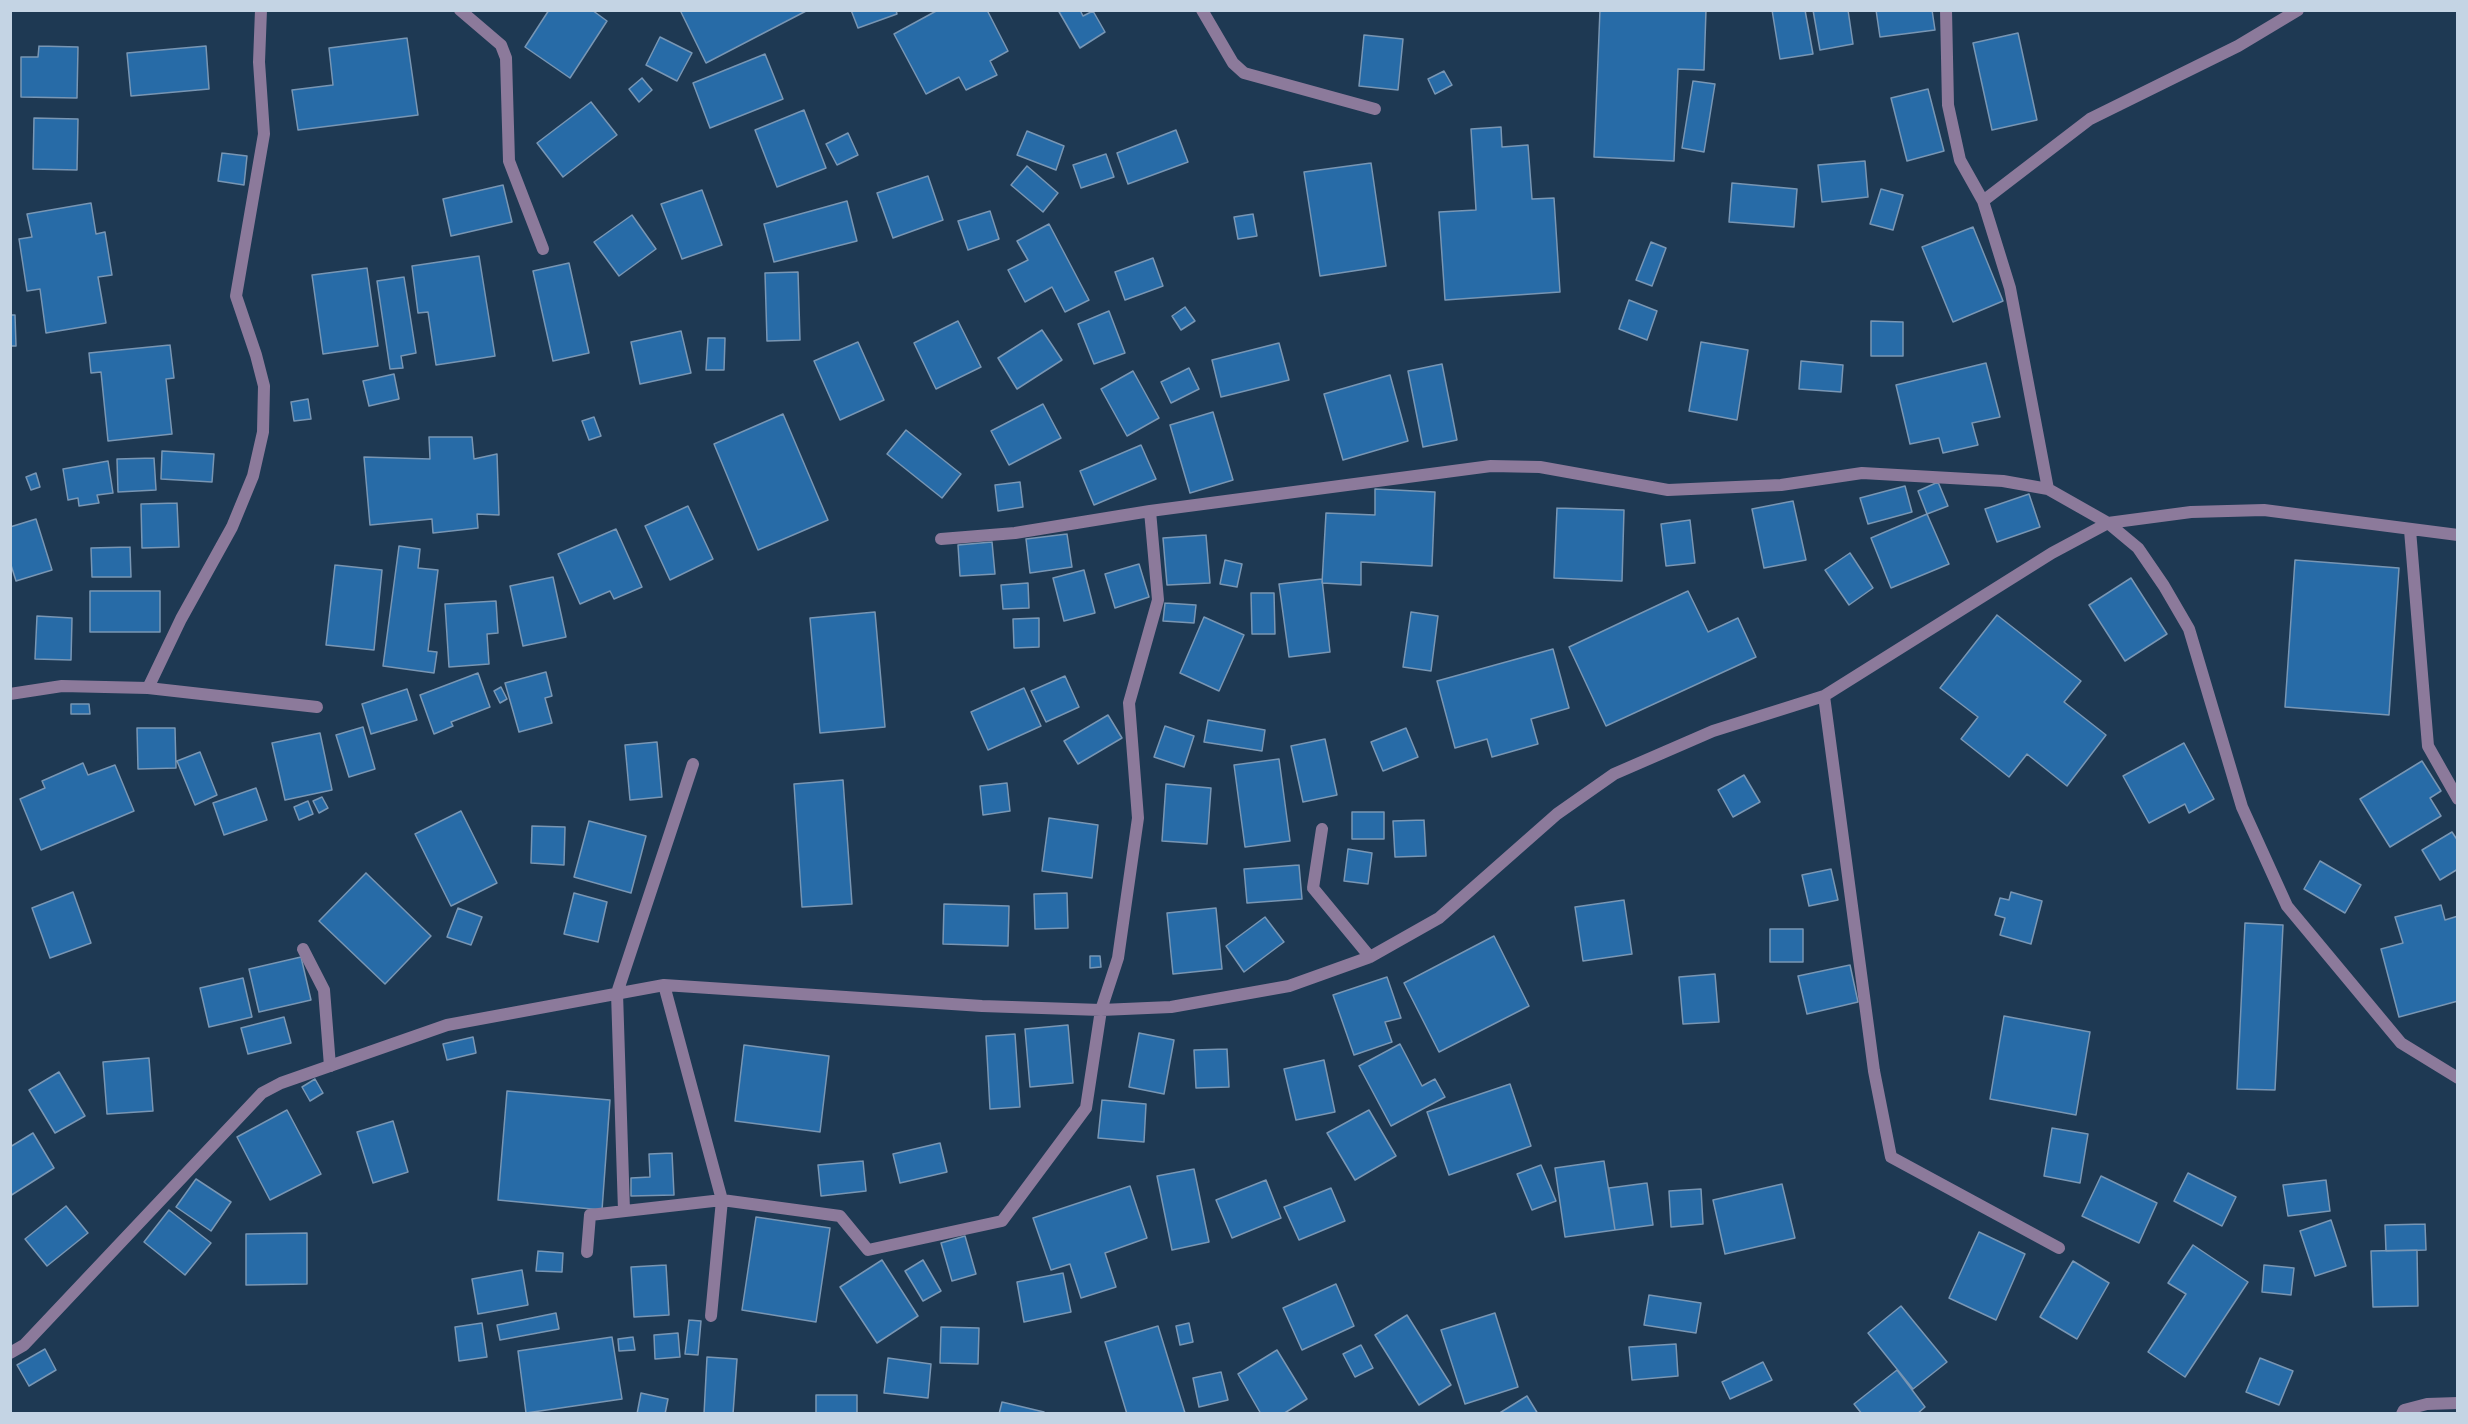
<!DOCTYPE html>
<html>
<head>
<meta charset="utf-8">
<style>
  body { margin:0 }
  #map { position:relative; width:2468px; height:1424px; overflow:hidden; background:#1e3953; font-family:Rubik,sans-serif }
  canvas { display:block }
  .frame { position:absolute; inset:0; border:12px solid #c4d4e4; pointer-events:none }
</style>
</head>
<body>
<div id="map">
<canvas width="2468" height="1424"></canvas>
<div class="frame"></div>
</div>
<script>
const ctx = document.querySelector('canvas').getContext('2d');
ctx.lineJoin = 'round';
function fillPath(path, color) {
  ctx.fillStyle = color;
  ctx.fill(path, 'evenodd');
}
function poly(rows) {
  const path = new Path2D();
  for (const r of rows) {
    path.moveTo(r[0], r[1]);
    for (let i = 2; i < r.length; i += 2) path.lineTo(r[i], r[i + 1]);
  }
  return path;
}
function strokePath(path, color, width, dash) {
  ctx.strokeStyle = color;
  ctx.lineWidth = width;
  ctx.lineCap = dash ? 'butt' : 'round';
  ctx.setLineDash(dash || []);
  ctx.stroke(path);
}
const building = poly([
  [549,10,592,10,607,21,570,78,525,47,549,10],
  [680,10,808,10,706,63,680,10],
  [851,10,896,10,897,14,858,28,851,10],
  [938,10,987,10,1008,51,990,61,997,75,966,90,959,77,926,94,894,34,938,10],
  [1058,10,1080,10,1083,16,1093,11,1105,32,1080,48,1058,10],
  [1600,10,1706,10,1704,70,1678,69,1674,161,1594,157,1600,10],
  [1772,10,1805,10,1813,54,1780,59,1772,10],
  [1813,10,1848,10,1853,44,1820,50,1813,10],
  [1876,10,1932,10,1935,30,1880,37,1876,10],
  [2018,33,2037,120,1992,130,1973,43,2018,33],
  [1364,35,1403,39,1398,90,1359,86,1364,35],
  [660,37,692,53,677,81,646,65,660,37],
  [407,38,418,115,298,130,292,90,333,85,329,48,407,38],
  [39,46,78,47,77,98,21,97,21,57,38,57,39,46],
  [206,46,209,89,131,96,127,53,206,46],
  [765,54,783,99,710,128,693,83,765,54],
  [1444,71,1452,85,1435,94,1428,79,1444,71],
  [642,78,652,90,639,102,629,89,642,78],
  [1693,81,1715,84,1704,152,1682,148,1693,81],
  [1928,89,1944,151,1907,161,1891,98,1928,89],
  [591,102,617,135,563,177,537,143,591,102],
  [804,110,826,168,777,187,755,130,804,110],
  [34,118,78,119,77,170,33,169,34,118],
  [1501,127,1502,147,1528,145,1532,199,1554,198,1560,292,1445,300,1439,212,1476,210,1471,129,1501,127],
  [1176,130,1188,162,1128,184,1117,153,1176,130],
  [1027,131,1064,146,1056,170,1017,155,1027,131],
  [848,133,858,155,837,165,826,144,848,133],
  [222,153,247,156,244,185,218,181,222,153],
  [1106,154,1114,177,1081,188,1073,165,1106,154],
  [1865,161,1868,197,1822,202,1818,165,1865,161],
  [1371,163,1386,266,1320,276,1304,172,1371,163],
  [1027,166,1058,193,1043,212,1011,185,1027,166],
  [928,176,943,220,893,238,877,193,928,176],
  [1732,183,1797,189,1794,227,1729,222,1732,183],
  [503,185,512,222,451,236,443,199,503,185],
  [1881,189,1903,195,1893,230,1870,224,1881,189],
  [702,190,722,245,682,259,661,204,702,190],
  [847,201,857,241,774,262,764,224,847,201],
  [91,203,96,234,105,232,112,275,98,277,106,323,46,333,40,289,27,291,19,239,32,237,27,214,91,203],
  [990,211,999,239,968,250,958,221,990,211],
  [1253,214,1257,236,1238,239,1234,217,1253,214],
  [632,215,656,249,619,276,594,242,632,215],
  [1049,224,1089,300,1065,312,1052,287,1025,302,1008,270,1028,260,1017,241,1049,224],
  [1973,227,2003,301,1953,322,1922,247,1973,227],
  [1651,242,1666,248,1652,286,1636,280,1651,242],
  [479,256,495,356,436,365,428,312,418,313,412,266,479,256],
  [1153,258,1163,286,1125,300,1115,272,1153,258],
  [569,263,589,353,553,361,533,271,569,263],
  [367,268,378,346,323,354,312,275,367,268],
  [798,272,800,340,767,341,765,273,798,272],
  [404,277,416,353,401,356,403,368,390,369,377,281,404,277],
  [1629,300,1657,311,1647,340,1619,329,1629,300],
  [1185,307,1195,321,1181,330,1172,316,1185,307],
  [1109,311,1125,353,1094,364,1078,324,1109,311],
  [10,315,15,315,16,346,10,346,10,315],
  [958,321,981,367,936,389,914,343,958,321],
  [1871,321,1903,322,1903,356,1871,356,1871,321],
  [1042,330,1062,360,1017,389,998,358,1042,330],
  [681,331,691,373,640,384,631,342,681,331],
  [708,338,725,338,724,370,706,370,708,338],
  [858,342,884,400,840,420,814,361,858,342],
  [1701,342,1748,350,1737,420,1689,411,1701,342],
  [1279,343,1289,380,1221,397,1212,360,1279,343],
  [170,345,174,378,166,379,172,434,108,441,101,372,91,373,89,353,170,345],
  [1801,361,1843,365,1841,392,1799,389,1801,361],
  [1986,363,2000,417,1972,423,1978,445,1943,453,1939,438,1910,444,1896,385,1986,363],
  [1442,364,1457,440,1423,447,1408,371,1442,364],
  [1189,368,1199,389,1171,403,1161,382,1189,368],
  [1133,371,1159,418,1127,436,1101,389,1133,371],
  [394,374,399,399,369,406,363,381,394,374],
  [1390,375,1408,441,1343,460,1324,394,1390,375],
  [308,399,311,419,294,421,291,402,308,399],
  [1043,404,1061,438,1009,465,991,431,1043,404],
  [1213,412,1233,480,1190,493,1170,425,1213,412],
  [783,414,828,520,758,550,714,444,783,414],
  [594,417,601,436,589,440,582,421,594,417],
  [906,430,961,474,942,498,887,454,906,430],
  [429,437,472,437,474,459,497,454,499,515,477,514,478,528,433,533,432,519,370,525,364,457,430,459,429,437],
  [1141,445,1156,479,1094,505,1080,471,1141,445],
  [162,451,214,454,212,482,161,479,162,451],
  [154,458,156,490,118,492,117,459,154,458],
  [108,461,113,493,97,495,99,503,79,506,78,498,68,500,63,469,108,461],
  [36,473,40,487,31,490,26,477,36,473],
  [1020,482,1023,507,998,511,995,485,1020,482],
  [1938,482,1948,506,1927,514,1918,491,1938,482],
  [1905,486,1912,512,1868,524,1860,498,1905,486],
  [1375,489,1435,492,1432,566,1361,562,1361,585,1322,583,1326,513,1375,515,1375,489],
  [2029,494,2040,527,1997,542,1985,509,2029,494],
  [1793,501,1806,560,1764,568,1752,509,1793,501],
  [177,503,179,547,142,548,141,504,177,503],
  [688,506,713,559,670,580,645,526,688,506],
  [1557,508,1624,510,1622,581,1554,578,1557,508],
  [1927,514,1949,564,1891,588,1871,538,1927,514],
  [36,519,52,570,16,581,10,562,10,527,36,519],
  [1690,520,1695,563,1666,566,1661,524,1690,520],
  [616,529,642,587,614,599,610,591,580,604,558,554,616,529],
  [1067,534,1072,567,1030,573,1026,539,1067,534],
  [1206,535,1210,583,1167,585,1163,538,1206,535],
  [992,542,995,574,960,576,958,545,992,542],
  [399,546,420,549,418,568,438,570,428,651,437,652,434,673,383,666,399,546],
  [130,547,131,577,92,577,91,548,130,547],
  [1850,553,1873,588,1849,605,1825,570,1850,553],
  [1225,560,1242,564,1237,587,1220,584,1225,560],
  [2295,560,2399,568,2389,715,2285,707,2295,560],
  [1139,564,1149,597,1115,608,1105,574,1139,564],
  [335,565,382,570,374,650,326,645,335,565],
  [1084,570,1095,613,1064,621,1053,578,1084,570],
  [553,577,566,637,523,646,510,586,553,577],
  [2131,578,2167,634,2125,661,2089,605,2131,578],
  [1322,579,1330,652,1289,657,1279,584,1322,579],
  [1028,583,1029,608,1003,609,1001,585,1028,583],
  [90,591,160,591,160,632,90,632,90,591],
  [1688,591,1708,632,1738,618,1756,657,1606,726,1569,647,1688,591],
  [1251,593,1274,593,1275,634,1252,634,1251,593],
  [496,601,498,633,487,634,489,664,449,667,445,604,496,601],
  [1165,603,1196,605,1194,623,1163,621,1165,603],
  [875,612,885,727,820,733,810,618,875,612],
  [1411,612,1438,616,1431,671,1403,667,1411,612],
  [1997,615,2081,681,2064,702,2106,735,2067,786,2027,754,2009,777,1961,739,1978,717,1940,688,1997,615],
  [37,616,72,618,71,660,35,659,37,616],
  [1204,617,1244,635,1219,691,1180,673,1204,617],
  [1039,618,1039,647,1014,648,1013,619,1039,618],
  [1553,649,1569,708,1531,719,1538,744,1492,757,1487,739,1455,748,1437,681,1553,649],
  [546,672,552,696,545,698,552,723,519,732,505,683,546,672],
  [478,673,490,707,451,722,453,726,434,734,420,695,478,673],
  [1065,676,1079,707,1046,722,1031,691,1065,676],
  [501,687,507,699,500,703,494,691,501,687],
  [1024,688,1041,726,988,750,971,712,1024,688],
  [407,689,417,720,371,734,362,704,407,689],
  [71,704,89,704,90,714,71,714,71,704],
  [1108,715,1122,738,1078,764,1064,741,1108,715],
  [1208,720,1265,730,1262,751,1204,742,1208,720],
  [1165,726,1194,736,1184,767,1154,757,1165,726],
  [363,727,375,769,349,777,336,735,363,727],
  [137,728,175,728,176,768,138,769,137,728],
  [1406,728,1418,757,1383,771,1371,742,1406,728],
  [320,733,332,790,285,800,272,743,320,733],
  [1325,739,1337,795,1303,802,1291,746,1325,739],
  [657,742,662,797,630,800,625,745,657,742],
  [2184,743,2214,799,2189,813,2185,804,2149,823,2123,776,2184,743],
  [200,752,217,795,195,805,177,761,200,752],
  [1279,759,1290,841,1245,847,1234,765,1279,759],
  [2422,761,2441,791,2430,798,2441,816,2390,847,2360,799,2422,761],
  [83,763,88,775,115,765,134,811,41,850,20,799,45,788,42,781,83,763],
  [1744,775,1760,802,1733,817,1718,790,1744,775],
  [843,780,852,904,802,907,794,784,843,780],
  [1007,783,1010,811,983,815,980,786,1007,783],
  [1166,784,1211,788,1207,844,1162,841,1166,784],
  [256,788,267,820,224,835,213,803,256,788],
  [322,797,328,808,319,813,313,801,322,797],
  [308,801,313,814,299,820,294,807,308,801],
  [461,811,497,883,451,906,415,834,461,811],
  [1352,812,1384,812,1384,839,1352,839,1352,812],
  [1049,818,1098,825,1092,878,1042,871,1049,818],
  [1424,820,1426,856,1395,857,1393,821,1424,820],
  [589,821,646,836,631,893,574,877,589,821],
  [532,826,565,827,564,865,531,863,532,826],
  [2452,832,2458,841,2458,869,2440,880,2422,850,2452,832],
  [1348,849,1372,853,1368,884,1344,881,1348,849],
  [2320,861,2361,885,2345,913,2304,889,2320,861],
  [1299,865,1302,899,1247,903,1244,869,1299,865],
  [1831,869,1838,900,1809,906,1802,875,1831,869],
  [366,873,431,936,385,984,319,921,366,873],
  [73,892,91,943,50,958,32,908,73,892],
  [2011,892,2042,901,2031,944,2000,935,2005,918,1995,915,2000,898,2009,900,2011,892],
  [574,893,607,902,598,942,564,934,574,893],
  [1067,893,1068,928,1035,929,1034,894,1067,893],
  [1624,900,1632,954,1583,961,1575,907,1624,900],
  [944,904,1009,906,1008,946,943,944,944,904],
  [2441,905,2445,920,2458,916,2458,1001,2399,1017,2381,949,2403,943,2395,917,2441,905],
  [458,908,482,917,471,945,447,937,458,908],
  [1216,908,1222,969,1173,974,1167,913,1216,908],
  [1265,917,1284,942,1244,972,1226,946,1265,917],
  [2245,923,2283,925,2275,1090,2237,1089,2245,923],
  [1770,929,1803,929,1803,962,1770,962,1770,929],
  [1494,936,1529,1006,1439,1052,1404,983,1494,936],
  [1090,956,1100,956,1101,967,1090,968,1090,956],
  [301,957,311,1000,259,1012,249,969,301,957],
  [1850,965,1858,1002,1807,1014,1798,976,1850,965],
  [1715,974,1719,1022,1683,1024,1679,977,1715,974],
  [1387,977,1401,1018,1385,1022,1392,1042,1354,1055,1333,995,1387,977],
  [243,978,252,1017,209,1027,200,988,243,978],
  [2004,1016,2090,1032,2076,1115,1990,1099,2004,1016],
  [284,1017,291,1043,248,1054,241,1028,284,1017],
  [1068,1025,1073,1083,1030,1087,1025,1029,1068,1025],
  [1139,1033,1174,1040,1164,1094,1129,1087,1139,1033],
  [1015,1034,1020,1107,990,1109,986,1036,1015,1034],
  [473,1037,476,1053,447,1060,443,1044,473,1037],
  [1400,1044,1422,1086,1435,1079,1445,1097,1391,1126,1359,1066,1400,1044],
  [744,1045,829,1056,820,1132,735,1121,744,1045],
  [1227,1049,1229,1087,1196,1088,1194,1050,1227,1049],
  [149,1058,153,1111,107,1114,103,1062,149,1058],
  [1324,1060,1335,1112,1296,1120,1284,1069,1324,1060],
  [59,1072,85,1116,55,1133,29,1090,59,1072],
  [315,1079,323,1093,310,1101,302,1087,315,1079],
  [1510,1084,1531,1146,1449,1175,1427,1112,1510,1084],
  [507,1091,610,1100,602,1210,498,1200,507,1091],
  [1102,1100,1146,1104,1144,1142,1098,1138,1102,1100],
  [287,1110,321,1174,270,1200,237,1137,287,1110],
  [1369,1110,1396,1156,1355,1180,1327,1133,1369,1110],
  [393,1121,408,1172,373,1183,357,1132,393,1121],
  [2052,1128,2088,1134,2080,1183,2044,1176,2052,1128],
  [33,1133,54,1168,10,1196,10,1147,33,1133],
  [940,1143,947,1172,900,1183,893,1154,940,1143],
  [672,1153,674,1195,631,1196,631,1178,650,1177,649,1154,672,1153],
  [863,1161,866,1191,821,1196,818,1165,863,1161],
  [1604,1161,1615,1230,1565,1237,1555,1168,1604,1161],
  [1541,1165,1556,1201,1532,1210,1517,1174,1541,1165],
  [1194,1169,1209,1242,1172,1250,1157,1176,1194,1169],
  [2188,1173,2236,1197,2222,1226,2174,1201,2188,1173],
  [2101,1176,2157,1203,2139,1243,2082,1216,2101,1176],
  [196,1179,231,1202,211,1231,176,1207,196,1179],
  [1266,1180,1281,1218,1232,1238,1216,1200,1266,1180],
  [2326,1180,2330,1211,2288,1216,2283,1185,2326,1180],
  [1647,1183,1653,1225,1615,1230,1609,1188,1647,1183],
  [1782,1184,1795,1238,1725,1254,1713,1200,1782,1184],
  [1130,1186,1147,1238,1105,1253,1116,1287,1081,1298,1070,1264,1051,1270,1033,1218,1130,1186],
  [1331,1188,1345,1221,1299,1240,1284,1207,1331,1188],
  [1701,1189,1703,1224,1671,1227,1669,1191,1701,1189],
  [66,1206,88,1233,47,1266,25,1239,66,1206],
  [169,1210,211,1243,185,1275,144,1242,169,1210],
  [756,1217,830,1228,816,1322,742,1310,756,1217],
  [2331,1220,2346,1266,2315,1276,2300,1231,2331,1220],
  [2425,1224,2426,1250,2386,1251,2385,1225,2425,1224],
  [1979,1232,2025,1254,1996,1320,1949,1298,1979,1232],
  [307,1233,307,1284,246,1285,246,1234,307,1233],
  [965,1236,976,1274,952,1281,941,1243,965,1236],
  [2193,1245,2248,1282,2185,1377,2148,1352,2186,1294,2168,1283,2193,1245],
  [2417,1250,2418,1306,2373,1307,2371,1251,2417,1250],
  [538,1251,563,1253,562,1272,536,1271,538,1251],
  [882,1260,918,1316,877,1343,840,1287,882,1260],
  [923,1260,941,1291,923,1301,905,1271,923,1260],
  [2073,1261,2109,1283,2077,1339,2040,1317,2073,1261],
  [666,1265,669,1315,634,1317,631,1267,666,1265],
  [2264,1265,2294,1268,2291,1295,2262,1292,2264,1265],
  [522,1270,528,1305,478,1314,472,1279,522,1270],
  [1063,1273,1071,1312,1024,1322,1017,1282,1063,1273],
  [1336,1284,1354,1326,1302,1350,1283,1308,1336,1284],
  [1649,1295,1701,1303,1696,1333,1644,1325,1649,1295],
  [1901,1306,1947,1362,1913,1389,1868,1333,1901,1306],
  [556,1313,559,1329,500,1340,497,1325,556,1313],
  [1495,1313,1518,1387,1465,1404,1441,1330,1495,1313],
  [1407,1315,1451,1385,1419,1405,1375,1335,1407,1315],
  [689,1320,701,1321,698,1355,685,1354,689,1320],
  [482,1323,487,1357,459,1361,455,1327,482,1323],
  [1189,1323,1193,1342,1180,1345,1176,1326,1189,1323],
  [1158,1326,1185,1413,1127,1414,1105,1342,1158,1326],
  [941,1327,979,1328,978,1364,940,1363,941,1327],
  [678,1333,680,1357,655,1359,654,1335,678,1333],
  [612,1337,622,1399,526,1413,518,1351,612,1337],
  [633,1337,635,1350,619,1351,618,1339,633,1337],
  [1676,1344,1678,1376,1632,1380,1629,1347,1676,1344],
  [1361,1345,1373,1368,1355,1377,1343,1354,1361,1345],
  [45,1349,56,1370,29,1386,17,1365,45,1349],
  [1277,1350,1307,1399,1283,1414,1261,1414,1238,1374,1277,1350],
  [707,1357,737,1359,733,1414,704,1414,707,1357],
  [888,1358,931,1364,928,1398,884,1393,888,1358],
  [2260,1358,2293,1371,2279,1405,2246,1392,2260,1358],
  [1763,1362,1772,1380,1730,1399,1722,1382,1763,1362],
  [1897,1370,1925,1407,1917,1414,1862,1414,1854,1404,1897,1370],
  [1221,1372,1228,1400,1199,1407,1193,1378,1221,1372],
  [641,1393,668,1399,665,1414,637,1414,641,1393],
  [816,1395,857,1395,857,1414,816,1414,816,1395],
  [1527,1396,1538,1414,1498,1414,1527,1396],
  [1002,1402,1044,1412,1044,1414,999,1414,1002,1402]
]);
const lane = poly([
  [303,949,324,990,330,1066]
]);
const street = poly([
  [460,10,501,45,506,58,509,161,543,249],
  [1202,10,1233,63,1244,73,1375,109],
  [1946,10,1948,105,1960,160,1983,201,2010,288,2048,489,2108,523,2138,548,2164,586,2189,629,2242,807,2287,906,2401,1043,2458,1078],
  [1983,201,2090,119,2238,46,2298,10],
  [1150,511,1491,466,1540,467,1668,490,1781,485,1862,473,2003,481,2048,489],
  [2410,530,2428,746,2458,799],
  [148,688,181,619,232,527,253,476,263,432,264,386,256,355,236,296,264,134,259,62,261,10],
  [10,694,62,686,148,688,317,707],
  [1824,696,1874,1071,1891,1157,2059,1248],
  [1322,829,1313,888,1370,957],
  [624,1211,617,993,693,764],
  [587,1252,590,1215,722,1200,664,985],
  [711,1316,722,1200,840,1216,868,1250,1002,1221,1086,1108,1101,1010,1118,958,1138,818,1129,703,1158,600,1150,511,1015,533,941,539],
  [10,1353,24,1345,262,1093,281,1083,447,1025,664,985,982,1006,1101,1010,1171,1007,1289,986,1370,957,1439,918,1557,814,1614,774,1713,731,1824,696,2052,553,2108,523,2191,512,2264,510,2458,535],
  [2402,1414,2404,1410,2427,1404,2458,1403]
]);
fillPath(building, '#276ba7');
strokePath(building, '#7896b4', 1.5);
strokePath(lane, '#8c7a9b', 12);
strokePath(street, '#8c7a9b', 12);
</script>
</body>
</html>
